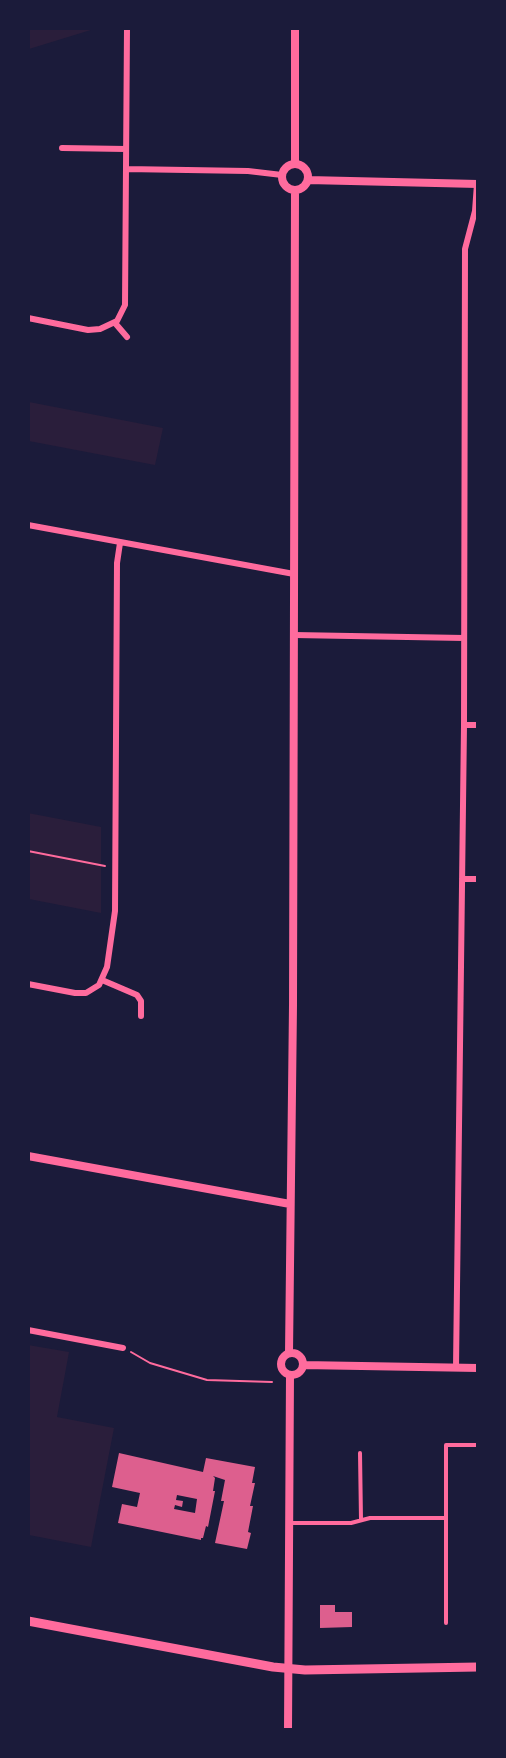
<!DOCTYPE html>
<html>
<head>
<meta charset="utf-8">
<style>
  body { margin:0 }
  #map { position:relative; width:506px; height:1758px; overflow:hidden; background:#1b1b3a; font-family:"Space Grotesk",sans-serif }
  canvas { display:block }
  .frame { position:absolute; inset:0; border:30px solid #1b1b3a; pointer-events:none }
</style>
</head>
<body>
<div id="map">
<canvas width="506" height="1758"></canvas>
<div class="frame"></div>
</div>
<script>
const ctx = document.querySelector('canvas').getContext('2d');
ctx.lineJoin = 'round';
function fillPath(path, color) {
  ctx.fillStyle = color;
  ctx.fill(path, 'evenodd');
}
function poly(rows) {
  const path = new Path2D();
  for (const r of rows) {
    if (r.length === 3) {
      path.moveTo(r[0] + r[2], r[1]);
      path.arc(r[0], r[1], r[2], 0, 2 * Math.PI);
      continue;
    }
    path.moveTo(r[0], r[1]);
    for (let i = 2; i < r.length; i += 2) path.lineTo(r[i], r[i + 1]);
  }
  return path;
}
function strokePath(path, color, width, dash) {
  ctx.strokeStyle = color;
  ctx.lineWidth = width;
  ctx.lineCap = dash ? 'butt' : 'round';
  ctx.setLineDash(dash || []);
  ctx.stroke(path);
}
const green = poly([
  [29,28,94,28,94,29,29,49],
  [29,402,163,428,155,465,29,441],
  [28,813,101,827,101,913,29,899],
  [28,1345,69,1352,57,1417,114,1428,91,1547,29,1535]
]);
const building = poly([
  [119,1453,203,1472,206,1458,255,1467,252,1483,255,1483,250,1506,253,1506,248,1532,251,1533,247,1549,215,1543,224,1501,221,1501,225,1480,213,1476,215,1478,213,1491,215,1491,208,1527,206,1526,203,1538,201,1538,201,1540,118,1523,122,1504,137,1507,140,1493,112,1487],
  [177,1495,197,1499,195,1513,174,1509,175,1505,182,1507,183,1501,176,1500],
  [320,1605,335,1605,335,1612,352,1612,352,1627,320,1628]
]);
const path = poly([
  [28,851,105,866],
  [131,1352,150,1363,207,1380,272,1382]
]);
const service = poly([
  [360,1453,361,1520],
  [288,1523,351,1523,370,1518,446,1518],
  [446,1623,446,1445,478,1445]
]);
const minor = poly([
  [62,148,126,149],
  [126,169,248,171,282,175],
  [28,318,88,330,100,329,117,321,125,305,127,28],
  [115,323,127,337],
  [28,525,294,574],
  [294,635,464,638],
  [464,725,478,725],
  [462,879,478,879],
  [102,980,137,995,141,1001,141,1016],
  [28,984,75,993,86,993,99,985,107,967,115,911,117,563,120,543],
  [28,1330,123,1348],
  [456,1367,464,725,465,249,475,211,477,184]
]);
const tertiary = poly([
  [295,164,295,28],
  [295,177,13],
  [308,180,478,184],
  [28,1156,290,1204],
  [292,1364,11],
  [289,1353,293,1005,295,190],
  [303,1365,478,1368],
  [288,1730,290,1375]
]);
const secondary = poly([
  [28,1621,273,1667,305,1670,478,1667]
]);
fillPath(green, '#2a1e3b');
fillPath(building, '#dd5f8e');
strokePath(path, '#ff6b9d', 2);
strokePath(service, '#ff6b9d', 4);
strokePath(minor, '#ff6b9d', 6);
strokePath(tertiary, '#ff6b9d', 8);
strokePath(secondary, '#ff6b9d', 9);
</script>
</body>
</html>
